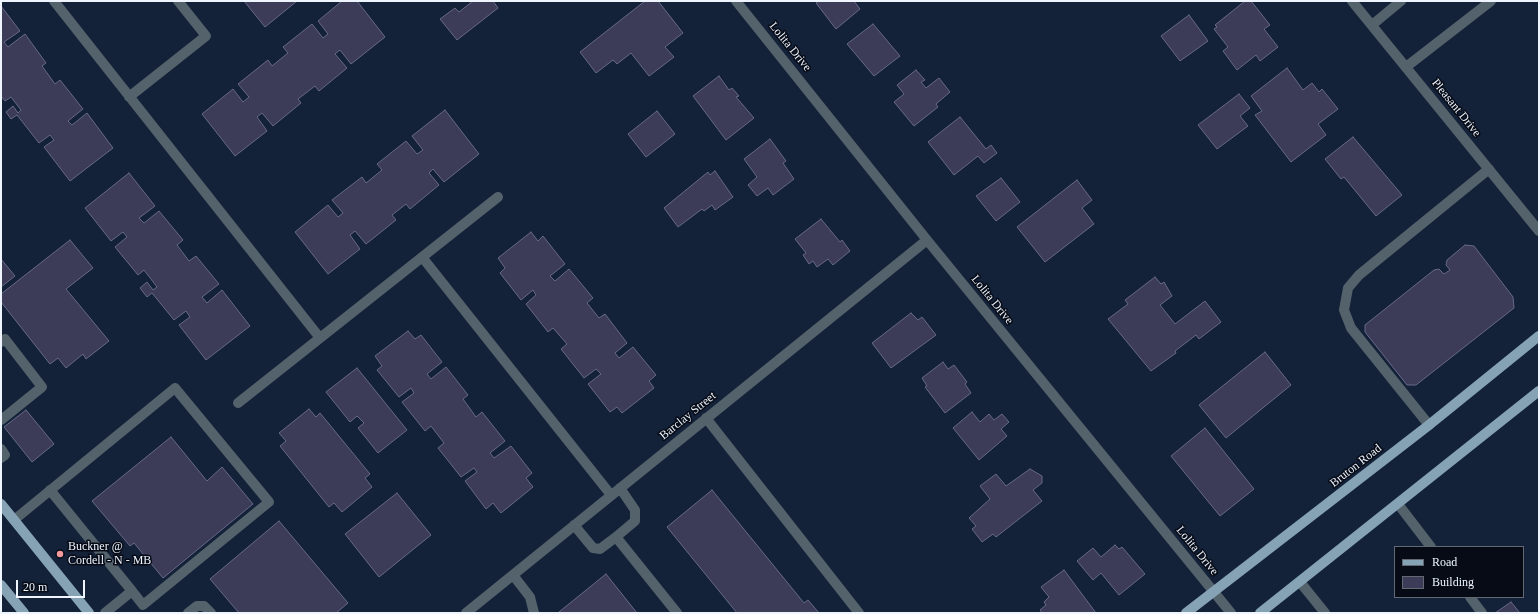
<!DOCTYPE html>
<html>
<head>
<meta charset="utf-8">
<style>
  body { margin:0 }
  #map { position:relative; width:1540px; height:614px; overflow:hidden; background:#132139; font-family:Georgia,serif }
  canvas { display:block }
  .frame { position:absolute; inset:0; border:2px solid #eef5ff; pointer-events:none }
  .legend { position:absolute; left:1394px; top:546px; width:130px; height:52px; box-sizing:border-box; background:#060b16; border:1px solid #636973; margin:0; padding:5px 7px; list-style:none; font-size:12px; color:#eef5ff }
  .legend li { display:flex; align-items:center; gap:8px; height:20px }
  .legend b { width:20px; border:1px solid #636973 }
  .scale { position:absolute; left:16px; top:580px; width:69px; height:18px; box-sizing:border-box; border:2px solid #eef5ff; border-top:0; padding-left:5px; font-size:12px; line-height:14px; white-space:nowrap; color:#eef5ff; -webkit-text-stroke:3px #060b16; paint-order:stroke }
</style>
</head>
<body>
<div id="map">
<canvas width="1540" height="614"></canvas>
<div class="frame"></div>
<ul class="legend">
<li><b style="height:5px;background:#86a3b6"></b>Road</li>
<li><b style="height:11px;background:#3c3c59"></b>Building</li>
</ul>
<div class="scale">20 m</div>
</div>
<script>
const ctx = document.querySelector('canvas').getContext('2d');
ctx.lineJoin = 'round';
function fillPath(path, color) {
  ctx.fillStyle = color;
  ctx.fill(path, 'evenodd');
}
function poly(rows) {
  const path = new Path2D();
  for (const r of rows) {
    path.moveTo(r[0], r[1]);
    for (let i = 2; i < r.length; i += 2) path.lineTo(r[i], r[i + 1]);
  }
  return path;
}
function strokePath(path, color, width, dash) {
  ctx.strokeStyle = color;
  ctx.lineWidth = width;
  ctx.lineCap = dash ? 'butt' : 'round';
  ctx.setLineDash(dash || []);
  ctx.stroke(path);
}
function drawText(font, color, halo, rows, align = 'center') {
  ctx.font = font + ' Georgia,serif';
  ctx.lineWidth = 3;
  ctx.setLineDash([]);
  ctx.textBaseline = 'middle';
  ctx.strokeStyle = halo;
  ctx.fillStyle = color;
  for (const [text, x, y, turn = 0] of rows) {
    ctx.save();
    ctx.translate(x, y);
    ctx.rotate((+turn || 0) * Math.PI / 180);
    ctx.textAlign = isNaN(turn) ? turn : align;
    if (halo) ctx.strokeText(text, 0, 0);
    ctx.fillText(text, 0, 0);
    ctx.restore();
  }
}
const building = poly([
  [244,1,297,1,265,27,244,1],
  [342,1,357,1,385,37,351,64,340,50,335,54,347,68,319,91,315,86,298,99,301,103,273,126,262,113,257,117,267,131,235,156,202,114,233,89,243,102,249,97,238,84,268,60,272,66,288,53,283,47,312,24,323,38,328,34,318,21,342,1],
  [473,1,493,1,498,8,457,40,440,19,455,8,459,12,473,1],
  [645,1,658,1,683,33,665,47,674,57,649,76,631,53,617,64,613,60,596,73,580,52,645,1],
  [819,1,854,1,860,9,836,29,816,3,819,1],
  [1245,1,1251,1,1270,25,1264,29,1278,47,1260,61,1256,55,1237,70,1223,51,1228,47,1214,29,1217,27,1215,25,1245,1],
  [1,6,20,31,4,42,8,47,25,34,46,63,42,66,55,84,60,80,83,109,68,121,72,125,87,113,113,148,70,181,44,147,54,140,50,135,39,143,17,115,11,119,6,112,13,106,18,113,21,110,11,97,5,101,1,96,1,6],
  [1189,15,1208,41,1180,61,1161,36,1189,15],
  [873,24,900,56,874,76,847,44,873,24],
  [1287,68,1303,90,1312,83,1319,92,1322,89,1338,109,1318,124,1326,135,1291,162,1255,115,1262,111,1251,96,1287,68],
  [916,70,925,80,921,82,926,88,939,78,950,92,936,104,938,107,914,126,894,102,904,94,897,85,916,70],
  [719,76,729,90,732,88,739,96,736,97,754,118,726,140,693,96,719,76],
  [1239,94,1250,108,1240,116,1248,126,1217,149,1198,125,1239,94],
  [445,110,479,154,444,182,433,169,429,173,439,185,410,209,406,204,392,215,396,220,366,244,355,231,350,235,360,249,328,274,295,232,328,205,338,217,343,213,332,200,362,177,366,183,382,170,377,164,406,141,417,154,423,150,412,136,445,110],
  [657,111,675,134,646,157,628,134,657,111],
  [960,117,986,149,991,145,997,153,984,163,978,156,954,175,928,142,960,117],
  [1353,137,1402,195,1376,216,1344,177,1341,179,1325,159,1353,137],
  [770,139,786,161,783,163,794,179,773,195,768,188,757,196,748,185,757,177,744,159,770,139],
  [715,171,733,197,715,210,712,205,704,211,702,209,678,227,664,208,708,172,710,175,715,171],
  [129,173,155,206,139,218,144,223,159,211,183,240,177,245,189,261,196,256,219,284,202,297,207,303,222,290,250,326,206,360,179,325,190,317,186,311,174,320,152,293,147,297,140,288,147,282,153,290,157,287,144,270,138,275,115,247,127,237,123,232,111,241,85,208,129,173],
  [1001,178,1020,202,996,221,976,196,1001,178],
  [1077,180,1092,200,1082,208,1094,224,1045,262,1017,227,1077,180],
  [821,219,840,242,842,240,850,251,833,265,828,259,817,267,813,261,809,264,803,255,806,253,795,239,821,219],
  [531,232,538,241,543,236,565,264,550,276,555,281,569,269,593,298,587,303,599,318,605,314,627,343,615,353,619,358,633,347,656,375,649,381,654,388,622,413,617,407,610,412,588,384,601,374,596,369,584,378,561,349,567,344,553,328,548,332,526,304,536,295,533,290,521,300,500,273,505,268,498,258,531,232],
  [70,240,93,268,66,289,109,341,86,359,83,354,66,368,58,358,50,364,1,302,1,294,70,240],
  [1465,245,1474,246,1513,297,1514,308,1416,385,1407,385,1365,332,1365,325,1434,270,1439,269,1444,274,1450,270,1446,265,1447,260,1465,245],
  [1,259,15,276,1,287,1,259],
  [1155,277,1161,284,1164,282,1172,296,1160,305,1175,324,1205,301,1221,322,1199,339,1196,335,1175,351,1176,353,1151,371,1108,319,1128,304,1125,300,1155,277],
  [911,313,918,320,922,317,936,335,891,368,872,343,911,313],
  [408,331,415,339,421,335,442,362,427,374,431,379,446,367,468,395,463,399,476,417,482,412,505,441,490,453,494,458,511,446,532,473,526,478,533,487,501,513,493,503,486,509,465,481,477,472,474,468,461,477,438,448,444,443,431,426,425,431,402,402,414,393,411,388,399,397,377,370,382,366,375,356,408,331],
  [1265,352,1291,385,1226,438,1199,405,1265,352],
  [943,362,948,369,954,365,967,382,965,384,971,393,945,413,925,387,927,386,922,378,943,362],
  [357,368,407,430,378,453,358,428,364,423,357,416,350,422,326,392,357,368],
  [309,409,316,417,320,413,370,474,365,478,372,487,342,512,334,503,329,507,280,446,286,441,279,433,309,409],
  [26,410,54,444,32,462,4,427,26,410],
  [972,412,980,422,989,414,994,420,1002,414,1009,422,1001,429,1007,436,979,460,953,428,972,412],
  [1205,428,1254,489,1220,516,1171,456,1205,428],
  [171,437,207,481,222,467,253,504,163,578,134,543,130,546,92,501,171,437],
  [1030,469,1042,476,1042,483,1033,490,1042,501,996,537,993,534,982,542,972,529,976,526,969,518,990,499,980,486,996,474,1006,486,1030,469],
  [712,490,804,603,808,600,819,613,737,613,667,527,712,490],
  [397,493,431,535,379,577,345,534,397,493],
  [279,521,348,603,336,613,239,613,210,579,279,521],
  [1115,545,1119,549,1122,547,1145,574,1119,595,1101,573,1093,580,1077,561,1093,548,1101,557,1115,545],
  [1064,570,1096,613,1042,613,1040,610,1046,605,1044,602,1049,597,1041,587,1064,570],
  [606,574,637,613,559,613,559,612,606,574],
  [1511,602,1520,613,1495,613,1511,602]
]);
const minor = poly([
  [54,1,320,338],
  [736,1,927,240,1231,613],
  [1352,1,1539,231],
  [1372,25,1401,1],
  [1406,67,1491,1],
  [129,97,206,36,178,1],
  [422,257,611,495],
  [1,342,5,339,42,387,1,420],
  [238,403,498,197],
  [706,418,859,613],
  [1429,425,1351,328,1344,310,1348,288,1359,275,1489,169],
  [1,449,5,455,1,458],
  [620,488,635,510,635,521,616,537,677,613],
  [50,490,132,591],
  [1398,504,1431,547],
  [14,520,175,388,269,502,143,605,132,591,105,613],
  [574,525,593,548,600,549,616,537],
  [513,575,530,597,534,613],
  [1300,582,1325,613],
  [1470,597,1482,613],
  [188,613,197,606,204,606,211,613],
  [466,613,927,240]
]);
const major = poly([
  [1,504,89,613],
  [1,585,24,613],
  [1186,613,1429,425,1539,336],
  [1260,613,1539,391]
]);
const markers = [
  [60,554,4,"#f49b9f"]
];
const streetNames = [
  ["Lolita Drive",790,47,51],
  ["Pleasant Drive",1456,108,51],
  ["Lolita Drive",992,300,51],
  ["Barclay Street",688,416,-39],
  ["Bruton Road",1356,466,-38],
  ["Lolita Drive",1197,551,51]
];
const poiNames = [
  ["Buckner @",68,547],
  ["Cordell - N - MB",68,561]
];
fillPath(building, '#3c3c59');
strokePath(building, '#686989', 1);
strokePath(minor, '#54626b', 10);
strokePath(major, '#86a3b6', 10);
for (const [x, y, r, color] of markers) {
  const dot = new Path2D();
  dot.arc(x, y, r, 0, 2 * Math.PI);
  ctx.fillStyle = color;
  ctx.fill(dot);
  strokePath(dot, '#060b16', 1.5);
}
drawText('12px', '#eef5ff', '#060b16', streetNames);
drawText('12px', '#eef5ff', '#060b16', poiNames, 'left');
</script>
</body>
</html>
